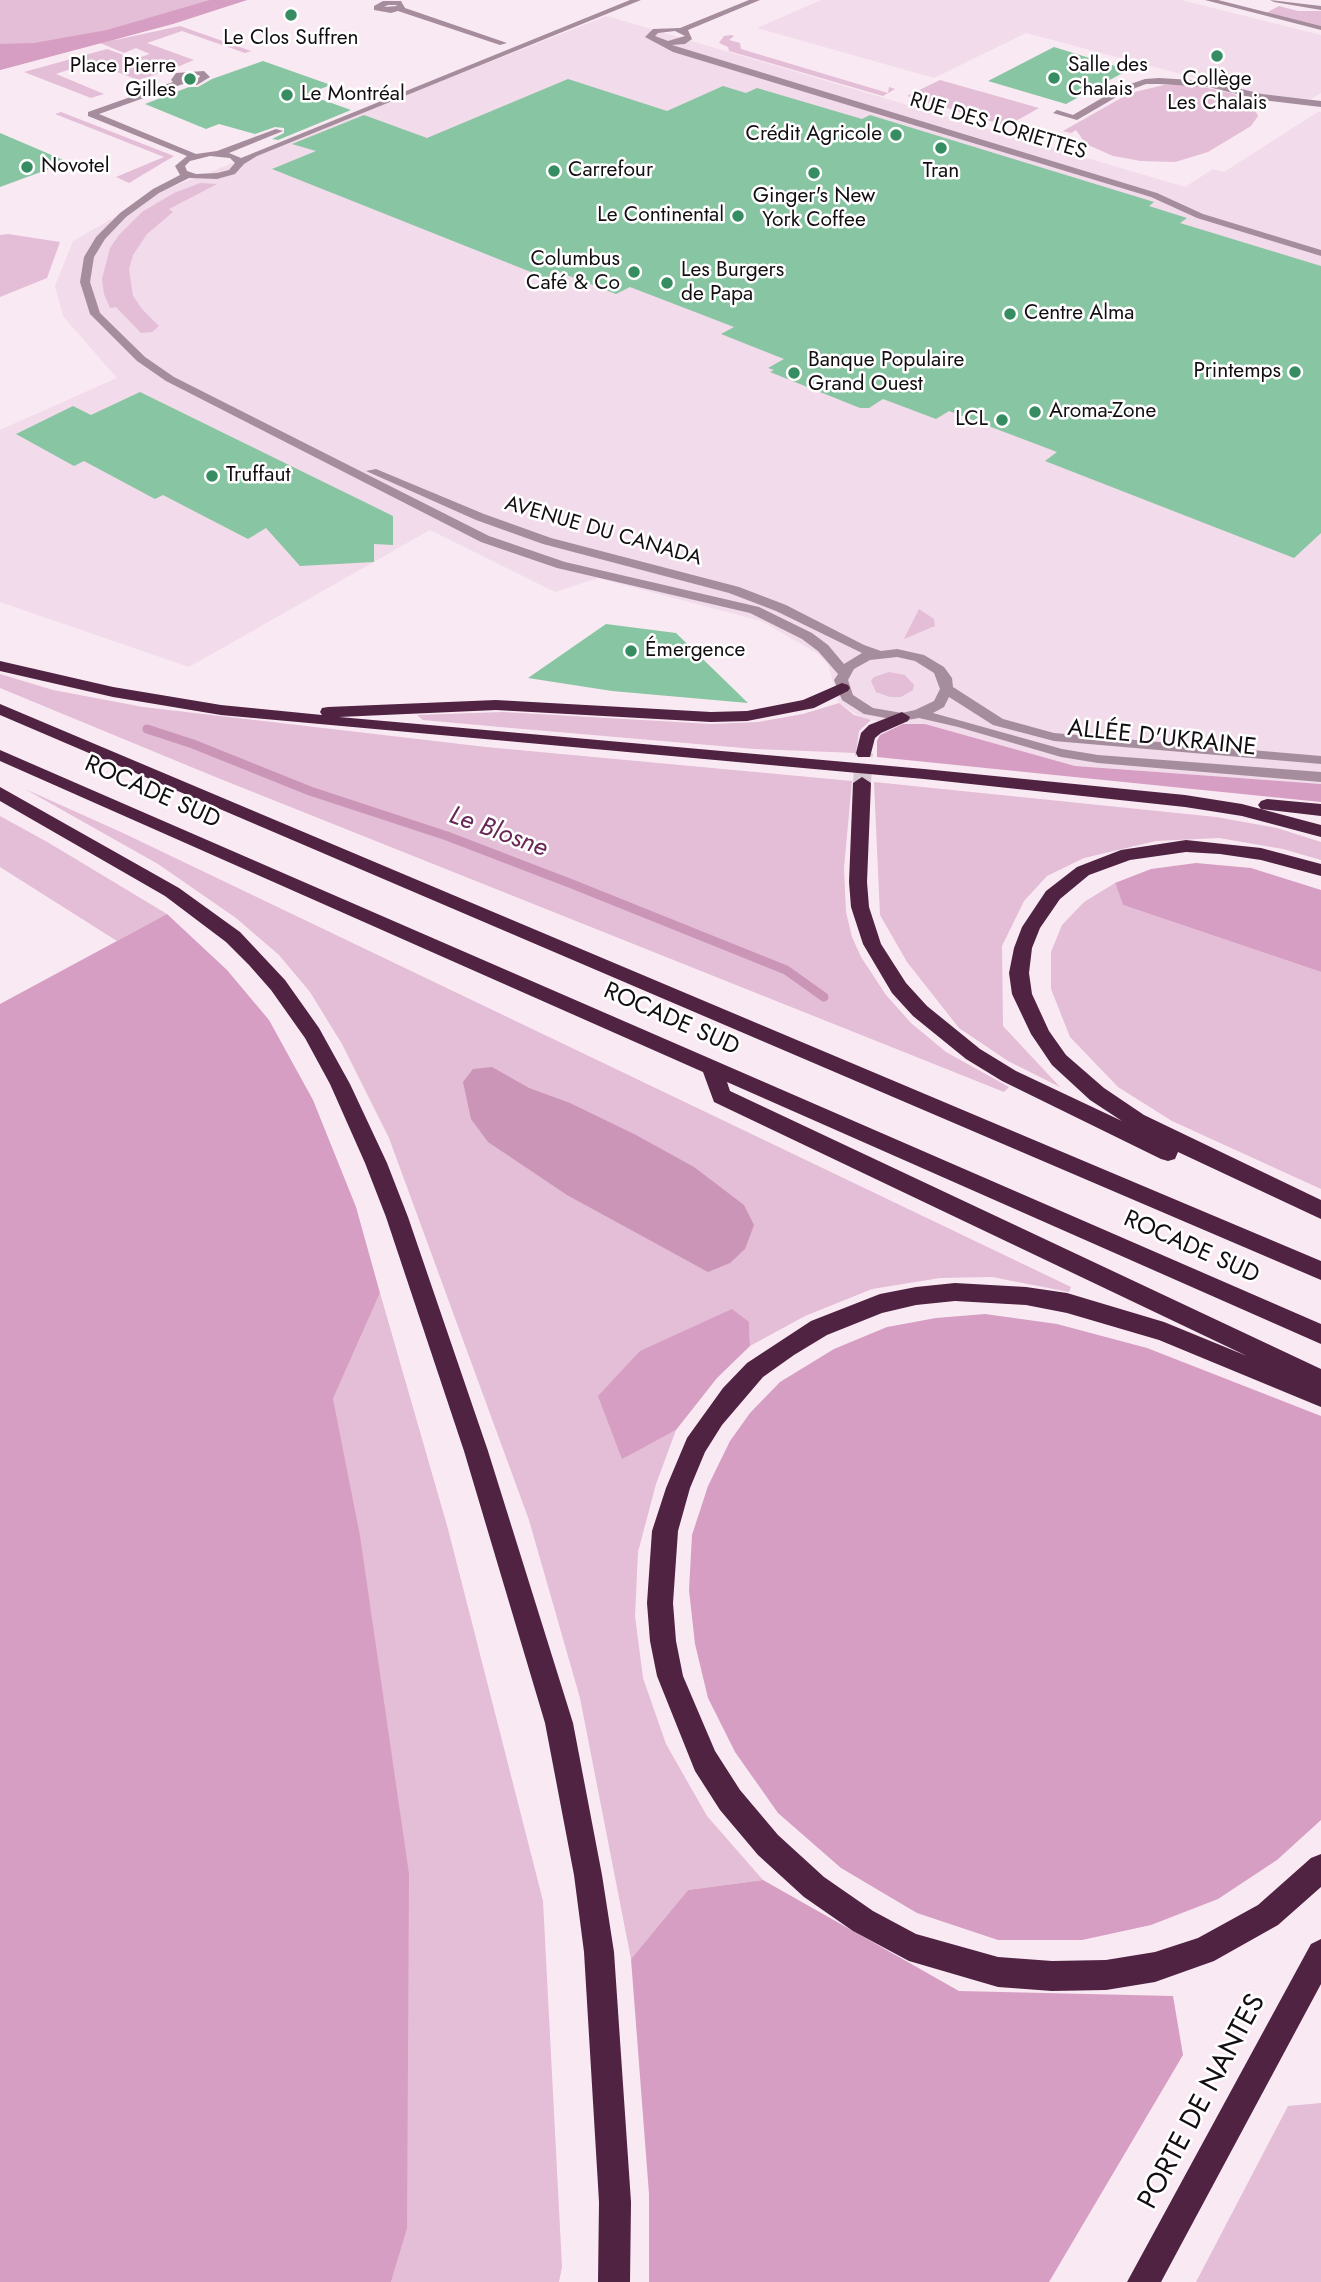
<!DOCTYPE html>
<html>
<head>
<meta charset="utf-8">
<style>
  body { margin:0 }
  canvas { display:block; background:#f9e9f3 }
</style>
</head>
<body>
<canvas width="1321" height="2282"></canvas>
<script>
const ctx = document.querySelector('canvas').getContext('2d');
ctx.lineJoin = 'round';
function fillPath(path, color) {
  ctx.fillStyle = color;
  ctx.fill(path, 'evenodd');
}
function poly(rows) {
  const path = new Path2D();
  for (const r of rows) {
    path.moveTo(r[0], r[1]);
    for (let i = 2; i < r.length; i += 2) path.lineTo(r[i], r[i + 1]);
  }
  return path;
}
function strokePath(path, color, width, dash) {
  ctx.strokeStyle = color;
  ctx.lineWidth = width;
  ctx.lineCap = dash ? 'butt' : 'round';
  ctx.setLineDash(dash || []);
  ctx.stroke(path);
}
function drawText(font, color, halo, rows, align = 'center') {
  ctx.font = font + ' Jost,sans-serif';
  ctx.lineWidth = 5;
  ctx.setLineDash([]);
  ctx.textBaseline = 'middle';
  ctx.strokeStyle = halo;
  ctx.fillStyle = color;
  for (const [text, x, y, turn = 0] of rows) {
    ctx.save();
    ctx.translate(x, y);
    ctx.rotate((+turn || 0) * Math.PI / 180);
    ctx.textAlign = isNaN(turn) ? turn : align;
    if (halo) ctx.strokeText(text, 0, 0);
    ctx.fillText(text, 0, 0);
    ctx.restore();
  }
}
const built = poly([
  [821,0,1181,0,1321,35,1321,93,1311,99,1256,94,1026,33,934,78,757,28],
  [607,16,1185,187,1213,169,1224,172,1318,112,1321,112,1321,784,1075,766,925,724,888,723,862,718,839,703,828,664,817,653,761,621,598,578,555,592,430,530,189,667,0,602,0,430,117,378,63,316,55,286,73,241,157,193]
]);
const green = poly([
  [0,0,247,0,111,41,180,26,251,51,245,53,182,31,147,43,194,60,170,70,138,58,150,54,136,48,124,53,100,43,0,70],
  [1279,6,1298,11,1321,11,1321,26,1266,13],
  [731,35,734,36,729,40,740,43,741,49,888,93,889,87,895,89,883,96,729,51,728,47,719,43,724,36],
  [107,49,168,71,138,80,91,62,56,74,104,94,91,98,24,72],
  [940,80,1039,108,1007,126,907,96],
  [1164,85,1195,85,1234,94,1252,104,1258,116,1251,126,1208,152,1175,162,1141,161,1113,156,1086,144,1076,130,1071,133,1063,131,1130,93],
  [61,112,174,156,129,183,116,177,164,157,55,114],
  [200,183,217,184,169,209,173,212,147,234,133,255,129,269,133,296,142,309,159,326,152,332,141,333,116,307,110,308,104,294,102,279,110,248,119,235,142,212,174,193],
  [8,234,60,242,47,278,0,297,0,235],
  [919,609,934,619,935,626,904,639],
  [889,672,905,675,914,685,913,690,901,697,890,697,876,692,871,681,874,677],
  [0,674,53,690,143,707,486,747,852,781,844,868,846,912,852,937,861,957,886,995,911,1023,946,1052,1009,1087,1004,1092,213,776,0,688],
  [839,703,854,715,871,720,859,731,856,753,755,749,500,727,423,720,417,715,503,712,712,724,758,722,803,714],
  [874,782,1216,817,1277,828,1321,842,1321,860,1283,849,1219,838,1156,841,1084,858,1047,876,1024,901,1002,946,1003,1026,1060,1087,1008,1061,959,1028,907,962,880,915],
  [25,789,123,833,1071,1287,1069,1292,992,1277,940,1278,872,1289,805,1316,750,1346,749,1322,622,1458,676,1430,656,1484,638,1552,635,1616,643,1678,666,1744,707,1816,763,1880,688,1890,631,1959,580,1698,529,1520,389,1138,342,1044,310,992,279,955,236,918,158,864],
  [0,816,49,843,167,914,117,941,0,867],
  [1115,883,1123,905,1321,972,1321,1189,1172,1121,1118,1087,1070,1037,1051,989,1051,952,1062,925,1084,902],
  [380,1293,448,1529,543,1901,562,2267,559,2282,391,2282,407,2229,333,1399],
  [1321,2103,1321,2282,1196,2282,1288,2106]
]);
const forest = poly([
  [210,0,247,0,173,24,0,70,0,44,34,43,107,30],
  [903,724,925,724,1075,766,1321,784,1321,802,877,757,877,741,880,735],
  [1196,863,1251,868,1321,890,1321,972,1123,905,1115,883,1151,869],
  [167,914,227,970,269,1020,313,1100,356,1207,380,1293,333,1399,360,1536,409,1874,407,2229,391,2282,0,2282,0,1004],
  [732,1309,749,1322,750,1346,717,1378,676,1430,622,1459,598,1396,640,1351],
  [985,1314,1057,1324,1147,1348,1321,1416,1321,1820,1277,1860,1218,1899,1151,1925,1082,1940,998,1940,917,1913,841,1868,778,1813,735,1752,708,1698,695,1644,689,1590,692,1535,708,1486,730,1441,750,1413,780,1382,834,1349,887,1327,936,1318],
  [763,1880,959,1991,1173,1996,1183,2055,1049,2282,649,2282,649,2194,631,1959,688,1890]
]);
const water = poly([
  [492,1067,529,1088,570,1103,636,1135,694,1167,744,1205,754,1225,745,1249,730,1263,708,1272,567,1195,488,1142,471,1119,463,1082,473,1069]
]);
const stream = poly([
  [147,729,193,744,310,791,447,836,572,884,786,970,824,997]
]);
const building = poly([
  [1054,47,1128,70,1066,104,988,81],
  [263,61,331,85,306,94,351,110,278,140,272,139,284,133,284,128,275,127,255,134,219,124,206,129,145,104,189,87,198,87,212,79],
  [568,79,667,111,723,86,746,93,757,88,862,119,870,115,1154,202,1149,206,1187,218,1180,223,1321,266,1321,533,1294,558,1045,461,1057,452,949,411,936,419,883,399,869,408,860,408,770,372,774,370,768,368,784,359,721,334,734,327,630,287,616,294,559,272,546,278,272,169,316,151,292,144,364,115,427,138],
  [0,133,68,162,0,187],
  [140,392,393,516,393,545,374,544,374,562,300,566,266,528,248,539,163,495,155,499,84,461,74,466,16,434,73,406,91,415],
  [606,624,676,633,748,703,612,691,528,678]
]);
const highwayTunnel = poly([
  [862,783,864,753]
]);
const minor = poly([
  [630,0,641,0,257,156,244,164,235,174,217,179,189,178,159,193,126,217,105,239,94,257,90,282,100,313,145,357,174,377,489,536,565,562,759,607,812,633,828,645,844,664,862,653,776,611,729,593,543,544,476,520,366,471,376,469,484,514,551,538,739,587,786,605,864,645,881,651,897,649,924,655,944,667,952,678,953,687,1003,719,1054,733,1321,756,1321,764,1054,741,993,725,949,697,944,707,933,713,1062,749,1098,755,1321,772,1321,782,1098,763,1061,757,958,727,919,718,902,721,864,714,842,700,834,680,838,674,818,651,802,639,750,613,557,568,481,542,166,381,137,361,90,314,80,282,84,257,96,237,120,213,153,189,180,175,175,166,187,156,88,116,88,112,173,82,171,80,176,73,204,71,210,77,197,85,183,84,99,114,196,154,217,151,276,129,283,131,229,153,241,158,630,0],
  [188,75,199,75,200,77,193,80,181,78,188,75],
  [210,156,230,158,235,163,229,170,217,173,196,174,187,171,185,166,190,161,210,156],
  [897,657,915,661,934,673,940,689,934,701,915,710,902,713,873,708,853,695,848,680,854,669,870,660,897,657],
  [749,0,760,0,688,30,692,39,685,44,672,45,1157,193,1203,214,1321,250,1321,256,1197,218,1151,197,673,52,645,37,653,29,680,28,749,0],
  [675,31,685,36,668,41,655,36,658,33,675,31],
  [1205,0,1218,0,1321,26,1321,30,1205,0],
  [1270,0,1321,6,1321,10,1274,2,1270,0],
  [383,1,401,1,405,8,507,43,500,45,398,11,391,13,374,10,374,6,383,1],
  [388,5,396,5,397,6,384,7,388,5],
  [1159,78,1208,81,1262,94,1321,101,1321,107,1262,100,1208,87,1159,84,1146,84,1125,92,1077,120,1053,113,1057,110,1073,115,1119,88,1145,79,1159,78]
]);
const highway = poly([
  [0,661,113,687,221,705,322,715,320,712,322,708,328,707,496,700,711,712,747,711,803,700,842,683,848,685,850,688,848,691,814,708,747,721,711,722,496,710,339,717,924,769,1185,795,1242,804,1321,825,1321,837,1242,816,1185,807,924,779,221,715,113,697,0,671,0,661],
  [0,704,1321,1261,1321,1280,0,715,0,704],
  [902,712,910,717,908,721,881,733,875,738,870,757,858,757,856,753,861,733,869,725,902,712],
  [0,750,1321,1324,1321,1344,727,1082,730,1091,1321,1369,1321,1407,1159,1340,1067,1313,1026,1305,955,1301,916,1305,882,1313,827,1335,794,1355,763,1377,722,1425,705,1452,690,1488,678,1531,673,1603,676,1641,683,1676,715,1751,740,1790,778,1835,824,1877,873,1911,916,1934,998,1957,1052,1961,1106,1960,1155,1952,1198,1938,1258,1905,1311,1858,1321,1854,1321,1887,1278,1925,1214,1961,1155,1982,1106,1990,1052,1991,998,1987,909,1961,853,1931,804,1897,758,1855,720,1810,695,1771,657,1676,650,1641,647,1603,652,1531,666,1488,687,1438,723,1388,747,1363,811,1321,880,1294,916,1287,955,1283,1026,1287,1067,1293,1164,1322,1247,1356,714,1102,703,1072,0,761,0,750],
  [862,777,871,783,867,882,869,907,881,944,906,983,927,1006,980,1049,1016,1071,1122,1121,1090,1100,1052,1065,1031,1034,1012,994,1009,973,1014,948,1022,927,1046,891,1077,867,1121,850,1186,840,1261,848,1321,864,1321,876,1261,860,1220,854,1186,852,1130,860,1089,875,1060,899,1040,928,1032,948,1029,973,1032,994,1049,1031,1066,1055,1104,1088,1144,1115,1321,1200,1321,1219,1178,1152,1175,1159,1168,1161,1161,1159,1002,1081,966,1059,913,1016,892,993,863,944,851,907,849,882,853,783,862,777],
  [0,787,179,888,240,932,285,980,319,1028,350,1084,387,1163,408,1217,488,1451,573,1723,602,1875,614,1952,631,2202,630,2282,598,2282,599,2202,584,1952,574,1875,545,1723,464,1451,386,1217,365,1163,330,1084,305,1038,271,990,249,965,226,942,165,896,0,801,0,787],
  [1267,799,1321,804,1321,816,1261,809,1258,805,1261,801,1267,799],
  [1321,1939,1321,1984,1161,2282,1127,2282,1311,1944,1321,1939]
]);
const markers = [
  [291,15,7,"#368d62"],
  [1217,56,7,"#368d62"],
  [1054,78,7,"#368d62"],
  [190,79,7,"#368d62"],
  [287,95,7,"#368d62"],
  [896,135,7,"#368d62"],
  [941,148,7,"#368d62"],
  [27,167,7,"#368d62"],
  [554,171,7,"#368d62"],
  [814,173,7,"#368d62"],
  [738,216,7,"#368d62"],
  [634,272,7,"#368d62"],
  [667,283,7,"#368d62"],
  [1010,314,7,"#368d62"],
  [1295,372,7,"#368d62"],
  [794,373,7,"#368d62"],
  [1035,412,7,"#368d62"],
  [1002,420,7,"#368d62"],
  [212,476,7,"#368d62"],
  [631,651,7,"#368d62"]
];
const farPoinames = [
  ["Le Clos Suffren",291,39,"center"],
  ["Salle des",1068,66],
  ["Chalais",1068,90],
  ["Place Pierre",176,67,"right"],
  ["Gilles",176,91,"right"],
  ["Collège",1217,80,"center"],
  ["Les Chalais",1217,104,"center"],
  ["Le Montréal",301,95],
  ["Crédit Agricole",882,135,"right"],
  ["Novotel",41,167],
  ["Carrefour",568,171],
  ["Tran",941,172,"center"],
  ["Ginger's New",814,197,"center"],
  ["York Coffee",814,221,"center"],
  ["Le Continental",724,216,"right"],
  ["Columbus",620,260,"right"],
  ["Café & Co",620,284,"right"],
  ["Les Burgers",681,271],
  ["de Papa",681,295],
  ["Centre Alma",1024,314],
  ["Banque Populaire",808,361],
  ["Grand Ouest",808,385],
  ["Printemps",1281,372,"right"],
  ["Aroma-Zone",1049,412],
  ["LCL",988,420,"right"],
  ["Truffaut",226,476],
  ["Émergence",645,651]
];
const farStreetnames = [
  ["RUE DES LORIETTES",998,127,17],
  ["AVENUE DU CANADA",603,532,16]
];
const streetNames = [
  ["ALLÉE D'UKRAINE",1162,739,6],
  ["ROCADE SUD",152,793,24],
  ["ROCADE SUD",671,1020,24],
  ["ROCADE SUD",1191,1248,24]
];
const waterNames = [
  ["Le Blosne",498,833,20]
];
const nearStreetnames = [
  ["PORTE DE NANTES",1203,2102,-62]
];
fillPath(built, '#f2dbea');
fillPath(green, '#e4bdd6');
fillPath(forest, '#d69ec2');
fillPath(water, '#cb95b8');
strokePath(stream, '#cb95b8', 9);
fillPath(building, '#88c5a2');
strokePath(highwayTunnel, '#d6c8d1', 18, [18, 9]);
fillPath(minor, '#a68d9d');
fillPath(highway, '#502342');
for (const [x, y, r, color] of markers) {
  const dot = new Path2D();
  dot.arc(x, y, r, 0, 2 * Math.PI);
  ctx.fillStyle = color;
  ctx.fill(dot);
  strokePath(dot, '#fff', 2.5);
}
drawText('21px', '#130e11', '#fff', farPoinames, 'left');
drawText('21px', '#130e11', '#fff', farStreetnames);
drawText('24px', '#130e11', '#fff', streetNames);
drawText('italic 26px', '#672654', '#fff', waterNames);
drawText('28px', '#130e11', '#fff', nearStreetnames);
</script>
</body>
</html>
